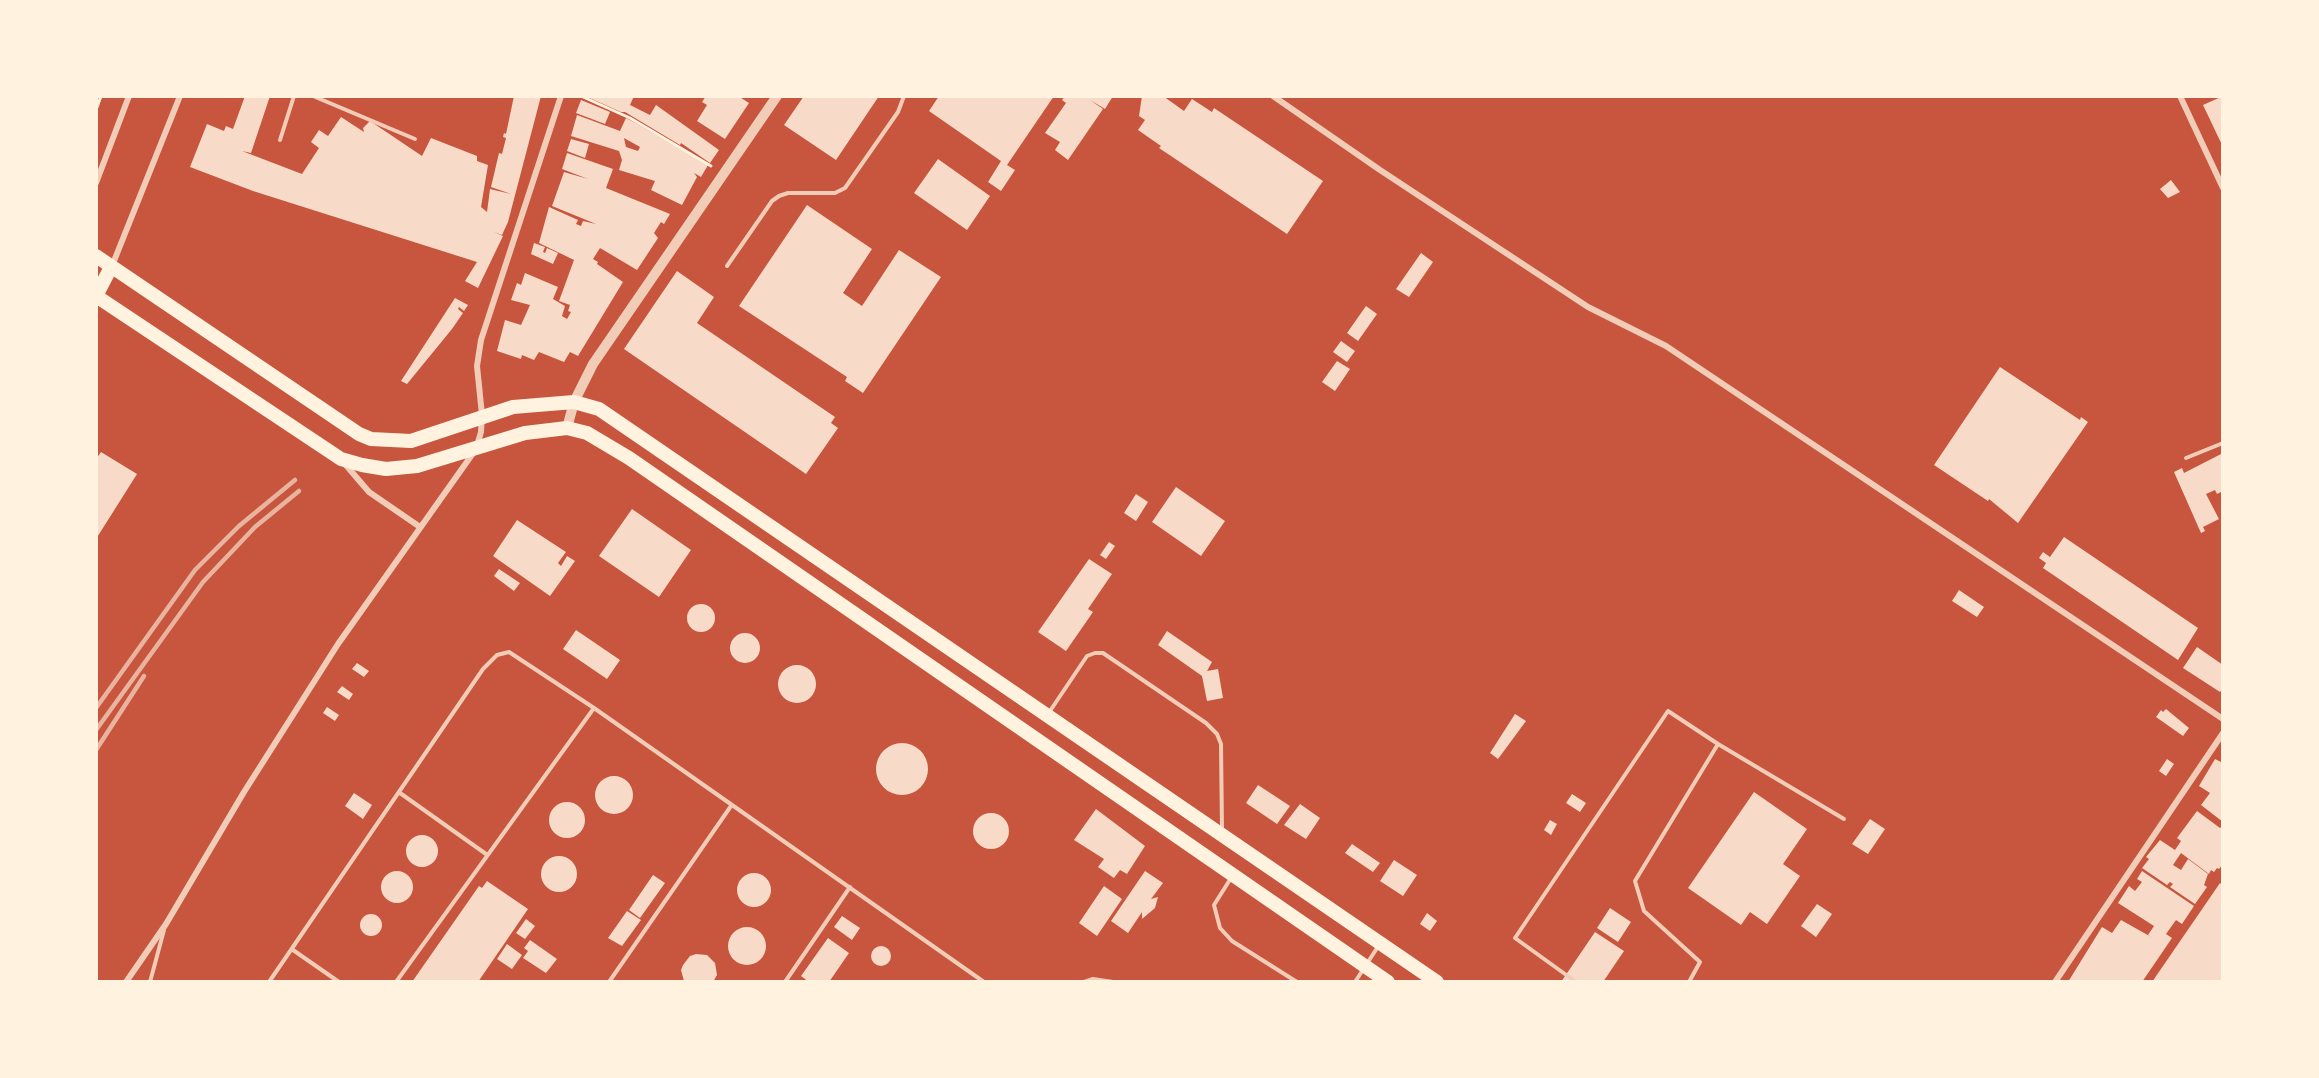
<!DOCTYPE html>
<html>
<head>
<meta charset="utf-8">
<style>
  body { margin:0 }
  #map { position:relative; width:2319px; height:1078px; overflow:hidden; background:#c8553d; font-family:Montserrat,sans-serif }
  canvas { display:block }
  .frame { position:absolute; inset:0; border:98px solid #fff3e0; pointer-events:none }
</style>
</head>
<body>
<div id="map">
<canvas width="2319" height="1078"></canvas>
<div class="frame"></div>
</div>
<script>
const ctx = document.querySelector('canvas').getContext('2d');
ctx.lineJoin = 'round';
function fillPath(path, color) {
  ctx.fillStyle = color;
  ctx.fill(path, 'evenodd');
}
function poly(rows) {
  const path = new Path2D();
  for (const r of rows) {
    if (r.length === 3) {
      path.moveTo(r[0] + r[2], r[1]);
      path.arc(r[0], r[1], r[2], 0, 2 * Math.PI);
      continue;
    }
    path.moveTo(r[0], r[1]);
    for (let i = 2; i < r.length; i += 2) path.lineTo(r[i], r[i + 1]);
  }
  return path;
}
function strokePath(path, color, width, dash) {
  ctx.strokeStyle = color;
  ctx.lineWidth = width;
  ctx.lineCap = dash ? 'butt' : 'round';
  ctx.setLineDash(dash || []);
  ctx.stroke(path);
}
const building = poly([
  [245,96,270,96,251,153,242,151,302,174,319,148,311,142,319,130,328,136,341,117,364,132,363,128,370,121,422,156,431,138,477,156,477,161,488,165,481,207,487,212,490,189,511,194,491,187,499,153,502,154,506,138,503,137,504,133,506,134,514,96,541,96,508,222,502,235,494,232,503,236,478,288,465,281,477,262,253,191,190,167,207,124,224,131,226,126,233,129],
  [585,96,634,96,630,105,650,115,656,105,719,150,710,163,681,143,680,145,625,112,621,112],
  [706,96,738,96,749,103,725,139,697,121,707,105,702,102],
  [804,96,879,96,836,160,784,125],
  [939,96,1054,96,1007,165,1015,170,1001,191,988,182,1001,161,929,111],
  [1065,96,1113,96,1105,109,1090,100,1103,109,1068,160,1055,150,1060,142,1045,133,1066,103,1062,100],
  [1142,96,1163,96,1184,111,1192,99,1212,112,1214,108,1323,181,1287,234,1159,148,1161,146,1138,130,1145,120,1139,116],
  [2223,96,2223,147,2203,105],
  [581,100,610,112,605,124,576,113],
  [577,115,620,131,626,118,632,121,708,165,701,177,694,173,697,177,682,205,651,190,655,181,619,170,622,160,619,151,571,136],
  [624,138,640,147,638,151,626,147],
  [571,139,589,144,585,158,567,151],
  [567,153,613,169,606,188,670,214,664,224,661,222,654,233,658,238,637,270,600,248,593,259,598,262,597,264,623,282,578,356,570,352,564,362,539,352,534,360,522,355,521,359,497,351,505,320,521,325,530,305,511,300,517,283,521,285,525,273,558,287,553,299,565,306,562,316,567,319,571,312,568,311,570,305,559,301,574,260,539,243,549,207,578,220,576,224,581,226,583,221,596,224,552,206,564,172,588,179,562,169],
  [938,159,990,196,967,230,914,193],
  [2171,180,2180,192,2168,198,2160,189],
  [807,205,872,249,843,293,862,306,899,250,941,277,863,393,845,381,847,377,739,306],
  [534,243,545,247,543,252,545,253,547,248,558,253,553,264,531,254],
  [1421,253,1433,262,1409,297,1396,289],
  [677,271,714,297,697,323,835,417,831,423,838,428,806,474,624,349],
  [455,298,468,305,464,311,459,307,458,309,463,313,452,329,407,384,401,381],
  [1366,306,1377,314,1358,341,1347,333],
  [1341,341,1355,351,1347,362,1333,352],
  [1337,361,1350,369,1335,391,1322,382],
  [2000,367,2080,420,2081,417,2088,422,2018,523,1989,499,1988,501,1934,465],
  [101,452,137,474,96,539,96,459],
  [2223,453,2223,491,2217,494,2215,490,2206,494,2219,519,2203,527,2205,531,2201,533,2174,472,2182,468,2184,473],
  [1176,487,1225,521,1201,556,1152,522],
  [1136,494,1148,502,1136,521,1124,513],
  [632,509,691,550,659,597,599,556],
  [517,520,566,552,558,563,561,566,567,556,575,561,550,596,493,556],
  [2064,537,2198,628,2178,660,2043,568,2046,563,2039,558,2043,552,2050,557],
  [1109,542,1115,546,1106,559,1100,555],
  [1089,559,1112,574,1088,609,1093,612,1066,651,1038,632],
  [499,569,520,583,514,591,494,576],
  [1959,590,1984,607,1977,617,1952,601],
  [701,618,14],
  [576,630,620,660,607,679,563,649],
  [1167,631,1212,662,1207,671,1218,669,1223,698,1207,701,1202,676,1158,645],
  [745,648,15],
  [2197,647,2223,665,2223,688,2220,692,2183,668],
  [357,663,369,671,364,677,352,669],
  [797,684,19],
  [342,686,353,694,349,700,337,692],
  [327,707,339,715,335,721,323,713],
  [2166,709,2189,728,2183,736,2156,717,2161,710,2163,712],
  [1515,714,1526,721,1498,759,1490,753],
  [902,769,26],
  [2167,759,2174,764,2166,776,2159,771],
  [2215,759,2223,763,2223,822,2201,805,2210,793,2199,786],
  [614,795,19],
  [1258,785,1290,806,1277,824,1246,803],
  [1754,792,1807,829,1783,864,1800,876,1767,924,1750,912,1741,925,1688,888],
  [354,793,372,805,363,819,345,806],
  [1572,794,1586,803,1580,812,1566,803],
  [567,820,18],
  [1300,804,1320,818,1306,839,1284,825],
  [1096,809,1145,846,1127,874,1120,870,1114,878,1098,867,1104,859,1074,840],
  [2197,811,2220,828,2223,825,2223,864,2219,869,2217,868,2214,872,2211,870,2209,874,2181,853,2173,865,2181,870,2188,859,2208,874,2204,885,2207,887,2195,904,2170,887,2173,884,2170,882,2167,885,2142,868,2149,859,2146,857,2160,840,2175,850,2181,841,2177,838],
  [991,831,18],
  [1870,819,1885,829,1868,854,1852,844],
  [1550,820,1557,824,1551,835,1544,830],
  [422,851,16],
  [1352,844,1380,863,1373,872,1345,853],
  [559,874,18],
  [1394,860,1417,875,1403,896,1380,881],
  [1145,871,1163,883,1151,899,1158,897,1155,908,1142,919,1142,912,1128,933,1111,921],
  [2142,871,2194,906,2182,924,2176,920,2166,934,2172,938,2142,982,2068,982,2102,927,2112,933,2121,920,2153,938,2148,935,2154,926,2118,903,2129,886,2135,891,2142,882,2137,879],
  [397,887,16],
  [754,890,17],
  [653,875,665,883,640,918,629,910],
  [487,881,528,909,478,982,412,982,479,886,482,888],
  [2220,883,2223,885,2223,982,2152,982],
  [1104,886,1122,899,1097,936,1079,923],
  [1817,904,1832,914,1816,937,1801,926],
  [1610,908,1631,922,1618,942,1597,928],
  [627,911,641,920,622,946,608,938],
  [1427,913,1437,921,1430,931,1420,924],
  [371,925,11],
  [842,916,860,928,852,940,834,927],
  [526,919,535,926,525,939,516,933],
  [747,946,19],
  [1595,932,1624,951,1603,982,1561,982],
  [828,938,849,953,829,982,809,982,801,976],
  [530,940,557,959,546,973,523,958,528,951,524,948],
  [507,944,522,955,512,969,497,959],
  [881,956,10],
  [696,954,707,955,715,963,717,975,713,982,684,981,681,970,683,965,690,956]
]);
const path = poly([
  [581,96,630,118,711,166],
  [96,110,101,96]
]);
const service = poly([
  [313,96,415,139],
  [280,140,294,96],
  [727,266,772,201,779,196,788,193,835,193,845,188,898,112,904,96],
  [2186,458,2223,443],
  [1048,714,1087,656,1095,653,1103,653,1206,723,1217,734,1221,744,1222,830],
  [1718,744,1844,819],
  [400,793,486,854],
  [1231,878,1214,905,1220,928,1232,941,1297,982],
  [293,950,339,982],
  [150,982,164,930],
  [269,982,483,669,497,655,509,652,594,708,984,982],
  [396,982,594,708],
  [609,982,731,806],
  [785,982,850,887],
  [1084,982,1093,979,1113,982],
  [1355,982,1379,945],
  [1576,982,1515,938,1668,711,1718,744,1635,881,1644,911,1700,962,1689,982]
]);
const minor = poly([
  [1273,96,1380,170,1588,307,1666,346,2223,719],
  [2180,96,2223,188],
  [96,183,129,96],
  [112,266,180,96],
  [345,464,369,492,420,527],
  [126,982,166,924,244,792,338,644,476,449,481,432,482,415,477,366,481,340,561,96],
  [2055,982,2223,733]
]);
const tertiary = poly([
  [567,428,574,402,593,364,777,96]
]);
const primary = poly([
  [96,256,359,434,371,439,411,441,513,407,574,402,599,409,1437,982],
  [96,296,341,459,362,465,386,469,417,466,525,433,567,428,587,433,629,458,1388,982],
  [96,296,111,267]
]);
const rail = poly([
  [96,708,195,570,239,526,295,480],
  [96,730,203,582,255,527,299,491],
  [96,750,144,676]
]);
fillPath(building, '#f7dbc8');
strokePath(path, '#fff3e0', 3);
strokePath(service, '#f1ccb7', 4);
strokePath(minor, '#f1ccb7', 6);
strokePath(tertiary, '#f1ccb7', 10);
strokePath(primary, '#fff3e0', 14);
strokePath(rail, '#e9b49f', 4.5);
</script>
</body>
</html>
